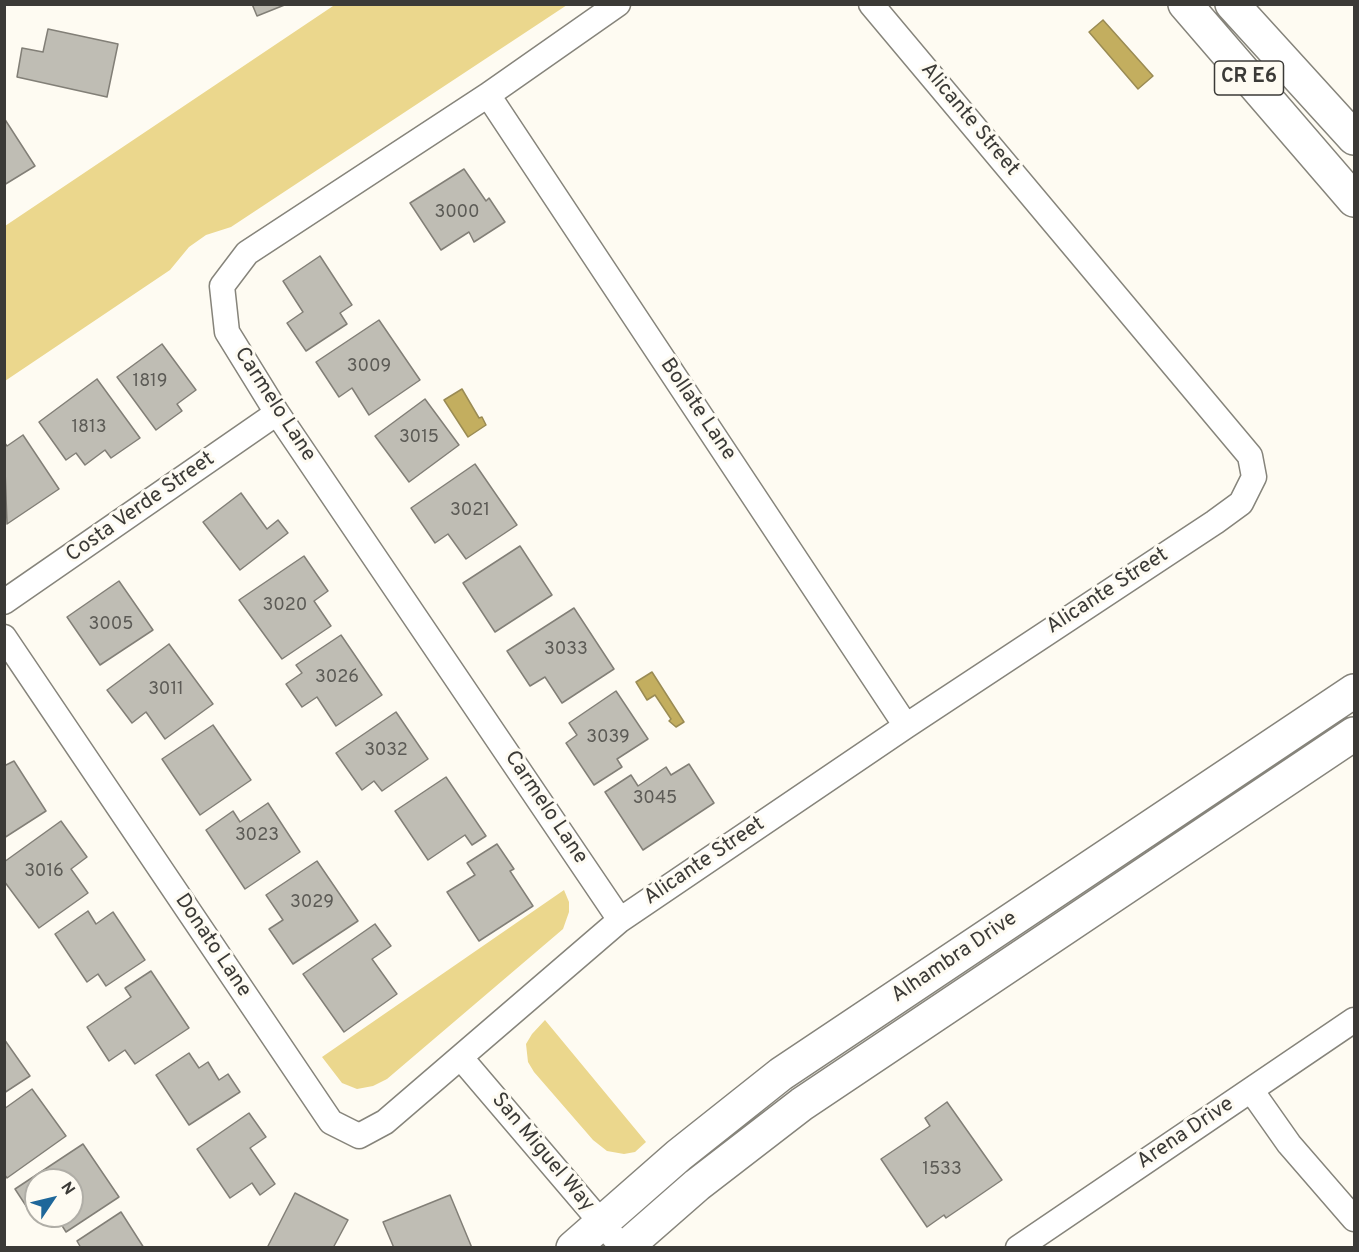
<!DOCTYPE html>
<html>
<head>
<meta charset="utf-8">
<style>
  body { margin:0 }
  #map { position:relative; width:1359px; height:1252px; overflow:hidden; background:#fefbf2; font-family:Overpass,sans-serif }
  canvas { display:block }
  .frame { position:absolute; inset:0; border:6px solid #3b3a37; pointer-events:none }
  .north { position:absolute; left:24px; top:1168px; width:60px; height:60px; box-sizing:border-box; background:#fefbf2; border:2px solid #b0aea7; border-radius:50%; rotate:55deg; font-size:16px; font-weight:700; line-height:24px; text-align:center; color:#3b3a37 }
  .north::after { content:''; display:block; margin:auto; width:21px; height:27px; background:#1e679a; clip-path:polygon(50% 0,100% 100%,50% 72%,0 100%) }
</style>
</head>
<body>
<div id="map">
<canvas width="1359" height="1252"></canvas>
<div class="frame"></div>
<div class="north">N</div>
</div>
<script>
const ctx = document.querySelector('canvas').getContext('2d');
ctx.lineJoin = 'round';
function fillPath(path, color) {
  ctx.fillStyle = color;
  ctx.fill(path, 'evenodd');
}
function poly(rows) {
  const path = new Path2D();
  for (const r of rows) {
    path.moveTo(r[0], r[1]);
    for (let i = 2; i < r.length; i += 2) path.lineTo(r[i], r[i + 1]);
  }
  return path;
}
function strokePath(path, color, width, dash) {
  ctx.strokeStyle = color;
  ctx.lineWidth = width;
  ctx.lineCap = dash ? 'butt' : 'round';
  ctx.setLineDash(dash || []);
  ctx.stroke(path);
}
function drawText(font, color, halo, rows, align = 'center') {
  ctx.font = font + ' Overpass,sans-serif';
  ctx.lineWidth = 6;
  ctx.setLineDash([]);
  ctx.textBaseline = 'middle';
  ctx.strokeStyle = halo;
  ctx.fillStyle = color;
  for (const [text, x, y, turn = 0] of rows) {
    ctx.save();
    ctx.translate(x, y);
    ctx.rotate((+turn || 0) * Math.PI / 180);
    ctx.textAlign = isNaN(turn) ? turn : align;
    if (halo) ctx.strokeText(text, 0, 0);
    ctx.fillText(text, 0, 0);
    ctx.restore();
  }
}
const green = poly([
  [336,4,567,5,231,227,206,235,189,247,170,270,5,381,5,226],
  [564,890,569,902,569,912,563,929,556,935,387,1079,373,1086,357,1089,342,1083,322,1057],
  [545,1020,646,1142,635,1152,624,1154,607,1151,593,1140,534,1072,528,1062,526,1044,532,1034]
]);
const water = poly([
  [1103,20,1153,76,1138,89,1089,32,1103,20],
  [462,389,479,418,482,417,486,425,468,437,444,400,462,389],
  [652,672,684,722,676,727,669,721,671,719,655,695,647,700,636,682,652,672]
]);
const building = poly([
  [252,4,287,4,257,16,252,4],
  [48,29,118,44,107,97,17,77,22,48,43,52,48,29],
  [4,118,35,166,4,185,4,118],
  [464,169,486,201,489,198,505,222,474,242,469,232,441,250,410,203,464,169],
  [320,256,352,305,340,313,347,324,306,351,287,323,303,312,283,281,320,256],
  [379,320,420,380,369,415,352,388,339,397,316,362,379,320],
  [162,344,196,390,177,404,182,411,156,430,117,377,162,344],
  [97,379,140,438,111,458,105,450,85,465,76,453,66,460,39,422,97,379],
  [425,399,459,445,409,482,375,436,425,399],
  [23,435,59,489,7,524,4,442,7,446,23,435],
  [475,464,517,525,466,559,448,534,435,543,411,508,475,464],
  [241,493,267,529,278,520,288,533,240,570,203,522,241,493],
  [520,546,552,595,495,632,463,583,520,546],
  [304,556,328,591,314,601,331,626,282,659,239,600,304,556],
  [119,581,153,630,100,665,67,617,119,581],
  [574,608,614,669,562,703,545,677,530,686,507,651,574,608],
  [341,635,382,695,336,726,317,697,302,707,286,684,302,673,296,665,341,635],
  [169,644,213,704,165,739,146,712,132,723,107,690,169,644],
  [616,691,648,739,617,759,622,767,594,785,566,743,577,735,569,723,616,691],
  [396,712,428,759,382,791,374,781,362,790,336,753,396,712],
  [213,725,251,780,200,815,162,759,213,725],
  [14,761,46,811,4,838,4,766,14,761],
  [689,764,714,803,643,850,605,792,631,775,638,786,666,767,671,775,689,764],
  [446,777,486,836,472,845,465,835,428,860,395,811,446,777],
  [268,803,300,852,245,889,206,830,233,811,240,822,268,803],
  [61,821,87,857,71,869,88,893,39,928,4,881,4,862,61,821],
  [497,844,514,869,510,871,533,906,479,941,447,892,475,875,467,863,497,844],
  [317,861,358,921,293,964,269,929,283,920,266,895,317,861],
  [88,911,96,924,113,912,145,960,106,986,98,974,87,982,55,934,88,911],
  [375,924,391,946,372,959,397,994,344,1032,303,974,375,924],
  [151,971,189,1028,135,1064,125,1050,109,1061,87,1027,131,997,125,988,151,971],
  [4,1039,30,1076,4,1093,4,1039],
  [189,1053,199,1068,208,1062,219,1080,228,1074,240,1092,189,1125,156,1075,189,1053],
  [32,1089,66,1136,7,1178,4,1174,4,1109,32,1089],
  [947,1102,1002,1180,946,1218,944,1215,927,1227,881,1159,930,1126,925,1118,947,1102],
  [249,1113,266,1137,250,1148,275,1184,260,1195,252,1183,230,1198,197,1149,249,1113],
  [83,1144,119,1197,66,1232,56,1216,72,1216,72,1180,36,1180,36,1212,32,1215,15,1189,83,1144],
  [295,1193,348,1220,333,1248,267,1248,295,1193],
  [450,1195,472,1248,394,1248,383,1222,450,1195],
  [121,1212,144,1248,81,1248,77,1241,121,1212]
]);
const street = poly([
  [618,4,488,95,247,253,222,286,227,332,277,413,620,920],
  [488,95,906,726],
  [4,602,277,413],
  [4,637,331,1122,359,1136,385,1122,620,920,906,726,1215,522,1241,503,1254,477,1250,456,871,4],
  [461,1058,623,1248],
  [1251,1090,1289,1144,1354,1219],
  [1018,1248,1354,1020]
]);
const secondary = poly([
  [573,1248,679,1155,781,1074,1354,691],
  [625,1248,697,1185,802,1104,1354,734]
]);
const primary = poly([
  [1185,4,1354,200],
  [1232,4,1354,138]
]);
const numberNames = [
  ["3000",457,213],
  ["3009",369,367],
  ["1819",150,382],
  ["1813",89,428],
  ["3015",419,438],
  ["3021",470,511],
  ["3020",285,606],
  ["3005",111,625],
  ["3033",566,650],
  ["3026",337,678],
  ["3011",166,690],
  ["3039",608,738],
  ["3032",386,751],
  ["3045",655,799],
  ["3023",257,836],
  ["3016",44,872],
  ["3029",312,903],
  ["1533",942,1170]
];
const shields = [
  [1249,78,69]
];
const shieldNames = [
  ["CR E6",1249,78]
];
const streetNames = [
  ["Alicante Street",969,120,50],
  ["Carmelo Lane",274,405,57],
  ["Bollate Lane",697,410,56],
  ["Costa Verde Street",141,508,-35],
  ["Alicante Street",1108,592,-33],
  ["Carmelo Lane",545,808,56],
  ["Alicante Street",705,862,-34],
  ["Donato Lane",212,946,56],
  ["Alhambra Drive",955,958,-34],
  ["Arena Drive",1186,1134,-34],
  ["San Miguel Way",542,1153,50]
];
fillPath(green, '#ebd78d');
fillPath(water, '#c3ae5f');
strokePath(water, '#9a8b53', 1.5);
fillPath(building, '#bfbdb4');
strokePath(building, '#827f77', 1.5);
strokePath(street, '#86847b', 27);
strokePath(secondary, '#86847b', 36);
strokePath(primary, '#86847b', 36);
strokePath(street, '#fff', 24);
strokePath(secondary, '#fff', 33);
strokePath(primary, '#fff', 33);
drawText('18px', '#5c5b56', null, numberNames);
for (const [x, y, w] of shields) {
  const box = new Path2D();
  box.roundRect(x - w / 2, y - 17, w, 34, 4.5);
  ctx.fillStyle = '#fefbf2';
  ctx.fill(box);
  strokePath(box, '#3b3a37', 1.5);
}
drawText('bold 20px', '#3b3a37', null, shieldNames);
drawText('21px', '#3b3a37', '#fefbf2', streetNames);
</script>
</body>
</html>
